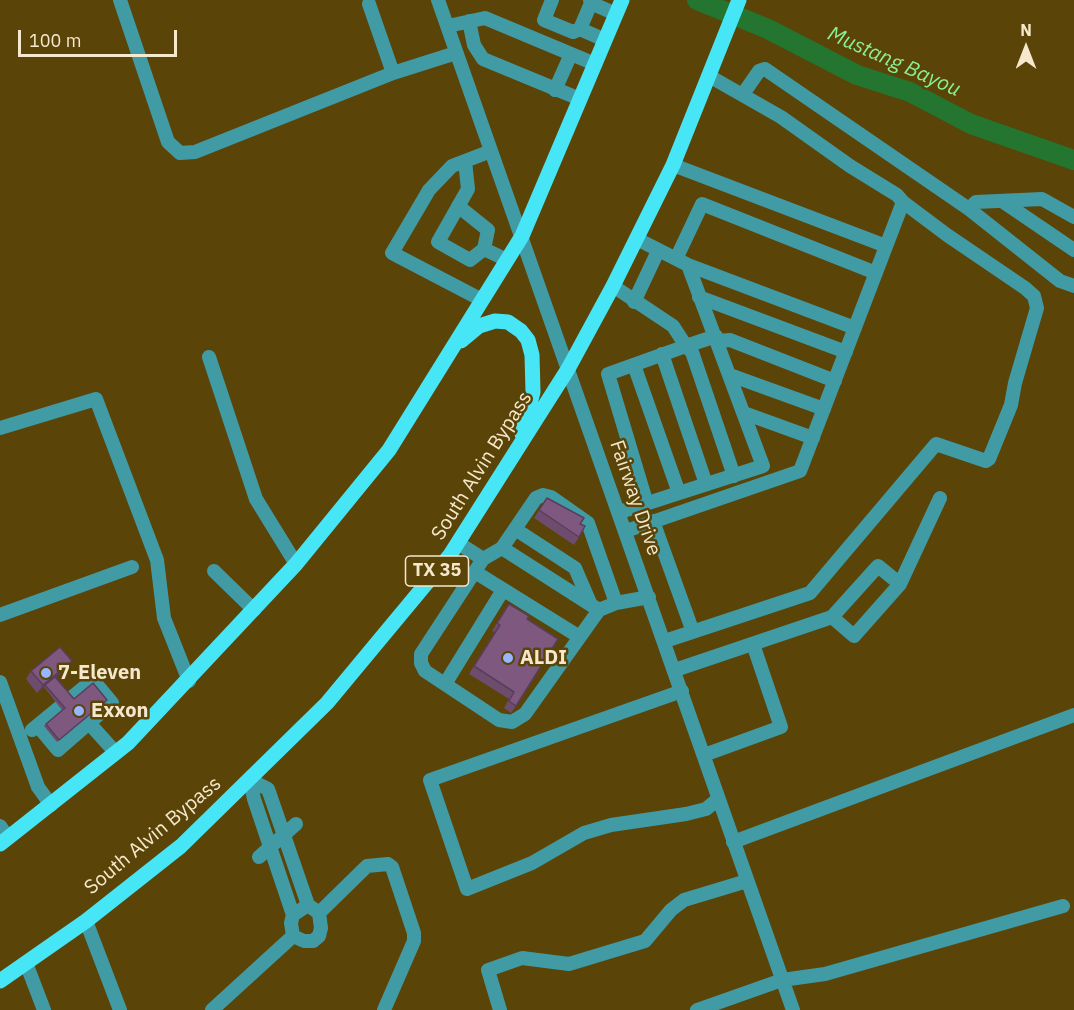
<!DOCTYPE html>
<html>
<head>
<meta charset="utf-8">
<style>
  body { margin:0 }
  #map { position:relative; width:1074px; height:1010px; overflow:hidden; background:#5a4408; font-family:"IBM Plex Sans",sans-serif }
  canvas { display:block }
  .north { position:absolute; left:996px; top:18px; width:60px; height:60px; -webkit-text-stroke:4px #5a4408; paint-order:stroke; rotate:0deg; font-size:16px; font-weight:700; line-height:24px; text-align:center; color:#f5e8cd }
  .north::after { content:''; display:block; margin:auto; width:21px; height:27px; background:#f5e8cd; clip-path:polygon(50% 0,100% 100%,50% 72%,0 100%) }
  .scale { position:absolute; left:18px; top:30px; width:159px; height:27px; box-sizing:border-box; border:3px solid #f5e8cd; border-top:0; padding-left:8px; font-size:18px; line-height:21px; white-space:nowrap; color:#f5e8cd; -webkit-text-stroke:4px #5a4408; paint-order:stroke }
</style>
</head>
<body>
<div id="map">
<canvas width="1074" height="1010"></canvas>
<div class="north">N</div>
<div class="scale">100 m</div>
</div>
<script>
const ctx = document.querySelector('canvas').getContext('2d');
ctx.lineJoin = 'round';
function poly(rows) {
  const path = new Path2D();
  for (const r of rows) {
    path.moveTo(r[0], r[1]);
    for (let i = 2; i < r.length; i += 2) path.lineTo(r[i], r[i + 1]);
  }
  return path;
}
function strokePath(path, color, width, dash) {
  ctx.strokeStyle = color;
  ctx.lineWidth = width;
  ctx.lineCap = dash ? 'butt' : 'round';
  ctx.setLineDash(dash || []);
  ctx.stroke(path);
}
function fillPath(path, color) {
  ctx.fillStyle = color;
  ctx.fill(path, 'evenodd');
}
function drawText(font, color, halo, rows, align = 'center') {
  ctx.font = font + ' "IBM Plex Sans",sans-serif';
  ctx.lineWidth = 5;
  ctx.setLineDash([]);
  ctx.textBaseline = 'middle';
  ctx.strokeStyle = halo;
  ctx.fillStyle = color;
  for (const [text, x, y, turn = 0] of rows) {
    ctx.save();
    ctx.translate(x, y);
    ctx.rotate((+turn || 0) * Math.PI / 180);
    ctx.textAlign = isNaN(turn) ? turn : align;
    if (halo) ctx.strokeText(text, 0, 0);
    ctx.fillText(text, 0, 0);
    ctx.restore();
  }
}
const river = poly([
  [697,0,768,29,857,75,910,92,971,124,1074,160]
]);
const minor = poly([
  [120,0,168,142,180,153,195,152,393,73,456,53],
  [438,0,793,1010],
  [552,0,544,20,573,32,580,29,605,40],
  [590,0,591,3,616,14],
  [369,4,393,73],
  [469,21,474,45,483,59,580,99],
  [448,26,485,18,595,64],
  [580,29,591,3],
  [555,90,571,54],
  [743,94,759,71,765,69,969,209,1060,281,1074,286],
  [465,161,468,189,438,242,470,260,484,249,507,260],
  [673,165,886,246],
  [1002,201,1074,250],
  [458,206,488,230,484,249],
  [969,209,976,202,1042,199,1074,217],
  [676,259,702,204,876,273],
  [688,265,855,328],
  [613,286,673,326,686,346,716,336],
  [699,297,846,352],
  [482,300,392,253,429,190,452,166,491,151],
  [634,302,658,251],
  [718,341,730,340,835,381],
  [662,354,706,484],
  [209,357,256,499,296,564],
  [634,365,679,493],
  [730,375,824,409],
  [744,413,813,438],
  [0,428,96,399,157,560,164,618,189,681],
  [647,504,608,374,686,346,692,352,734,476],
  [620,512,763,466,688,265,637,239],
  [653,521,693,632],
  [515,529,575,568,591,605],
  [626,531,800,471,903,202],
  [458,543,483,559,502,548,536,498,543,495,551,497,588,523,616,603,649,597],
  [502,548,599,610],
  [483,559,421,654,421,663,425,671,499,720,512,722,525,714,599,610,616,603],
  [214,571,254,610],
  [475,572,578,636],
  [0,615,132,567],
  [832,617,854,636,900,584,940,498],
  [665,641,810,593,936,444,986,461,989,459,1011,405,1015,383,1037,308,1034,296,1025,288,947,235,903,202,897,195,850,166,781,117,709,76],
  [675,670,832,617,878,566,900,584],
  [0,682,38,787,51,805],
  [445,684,503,590],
  [682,691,430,780,467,889,532,863,584,833,611,825,686,814,706,809,717,800],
  [89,723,116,753],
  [38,726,58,750,112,703,93,680,70,699],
  [32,730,60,707],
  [704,755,781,727,753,644],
  [250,780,268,789,308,905],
  [250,780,254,799,293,915],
  [0,826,8,838],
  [733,842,1074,715],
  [259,857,296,824],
  [308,905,319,913,321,928,319,936,313,941,304,941,293,936,291,923,293,915,308,905],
  [319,913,367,866,388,864,392,867,414,933,414,941,384,1010],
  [86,921,120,1010],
  [26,963,44,1010],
  [212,1010,293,936],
  [500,1010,488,970,522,958,569,964,645,941,671,910,684,900,747,881],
  [697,1010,782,980,825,974,1063,906]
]);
const major = poly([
  [461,341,479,326,495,321,508,322,521,331,528,340,532,355,533,392,522,434],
  [0,844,128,743,296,564,389,450,522,236,622,0],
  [0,981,86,921,181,846,327,703,450,555,568,369,613,286,673,165,739,0]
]);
const wall = poly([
  [547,498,580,524,579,537,574,545,534,518],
  [504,611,527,619,516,706,511,713,504,708,509,699,469,674,495,632,492,631],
  [67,668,56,677,74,699,105,702,57,742,44,726,62,710,44,687,37,693,26,679,31,671]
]);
const shadedWall = poly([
  [72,661,67,668,37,693,43,685]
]);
const building = poly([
  [547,498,584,518,580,524,585,526,579,537,539,510,547,498],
  [509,604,529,616,527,619,558,639,516,706,509,701,514,692,474,666,500,625,497,623,509,604],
  [60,647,72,661,43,685,31,671,60,647],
  [55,677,74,699,93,683,107,700,59,740,46,724,65,708,45,685,55,677]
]);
const markers = [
  [508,658,6,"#97b6fd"],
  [46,673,6,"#97b6fd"],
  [79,711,6,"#97b6fd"]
];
const shields = [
  [437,571,63]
];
const shieldNames = [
  ["TX 35",437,571]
];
const streetNames = [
  ["South Alvin Bypass",482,466,-58],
  ["Fairway Drive",635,498,71],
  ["South Alvin Bypass",153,836,-40]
];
const poiNames = [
  ["ALDI",520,658],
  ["7-Eleven",58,673],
  ["Exxon",91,711]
];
const waterNames = [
  ["Mustang Bayou",894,62,24]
];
strokePath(river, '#237530', 20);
strokePath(minor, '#419ba5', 14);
strokePath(major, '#47e6f7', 15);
fillPath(wall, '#6d4c6e');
fillPath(shadedWall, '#593e5a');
fillPath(building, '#7f5880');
strokePath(building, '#593e5a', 1.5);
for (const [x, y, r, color] of markers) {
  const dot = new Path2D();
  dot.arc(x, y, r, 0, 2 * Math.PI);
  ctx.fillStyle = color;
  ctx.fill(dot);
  strokePath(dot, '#5a4408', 2);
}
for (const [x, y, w] of shields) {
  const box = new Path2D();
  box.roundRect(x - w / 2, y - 15, w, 30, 4.5);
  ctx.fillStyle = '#5a4408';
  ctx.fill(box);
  strokePath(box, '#f5e8cd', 1.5);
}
drawText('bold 18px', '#f5e8cd', null, shieldNames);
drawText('20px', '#f5e8cd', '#5a4408', streetNames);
drawText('bold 20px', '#f5e8cd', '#5a4408', poiNames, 'left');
drawText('italic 21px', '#89f092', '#5a4408', waterNames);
</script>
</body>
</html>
